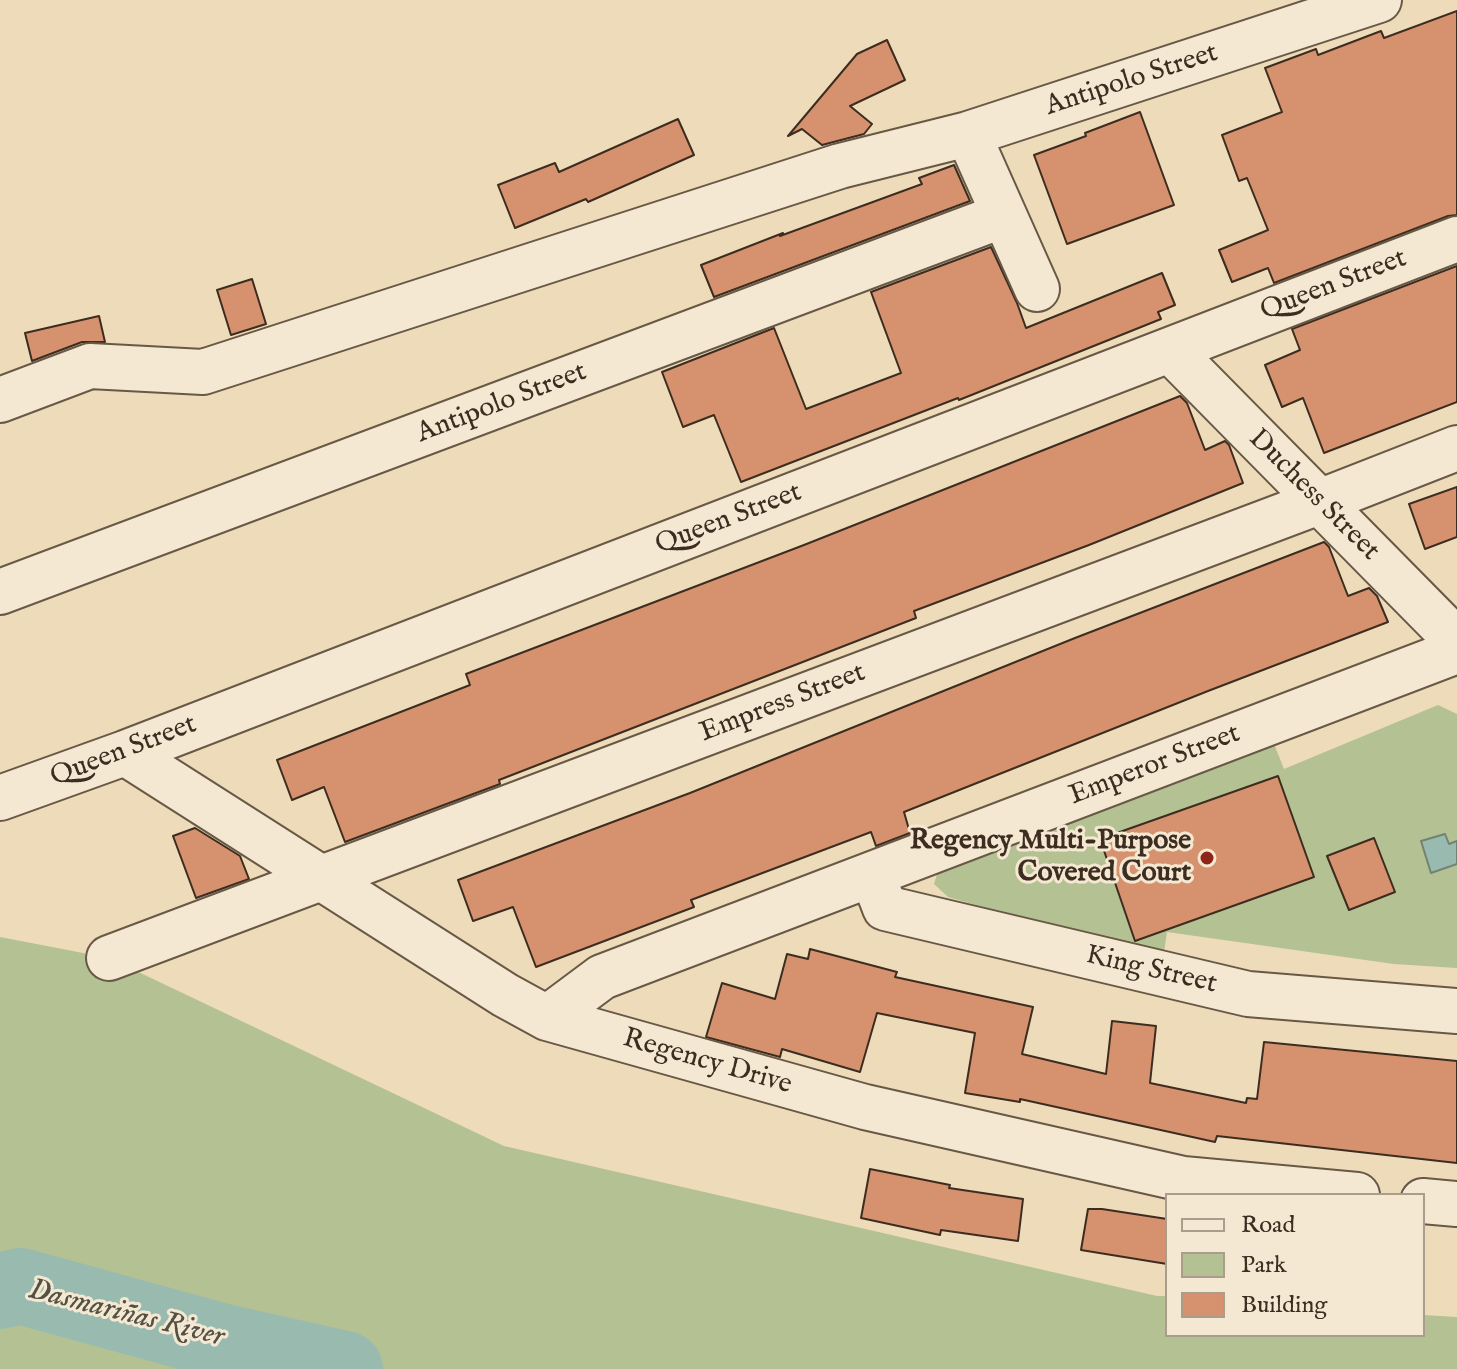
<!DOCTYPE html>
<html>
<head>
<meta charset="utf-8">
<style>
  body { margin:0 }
  #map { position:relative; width:1457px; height:1369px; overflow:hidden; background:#eedbb9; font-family:"IM FELL English",serif }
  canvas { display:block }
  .legend { position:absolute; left:1165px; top:1193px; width:260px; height:144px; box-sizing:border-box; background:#f4e8d2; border:2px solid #aa9d8b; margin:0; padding:10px 14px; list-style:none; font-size:24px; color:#3c2d20 }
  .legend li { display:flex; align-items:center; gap:16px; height:40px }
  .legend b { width:40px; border:2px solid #aa9d8b }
</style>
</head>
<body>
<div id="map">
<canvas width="1457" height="1369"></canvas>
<ul class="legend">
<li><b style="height:10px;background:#f4e8d2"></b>Road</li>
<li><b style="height:22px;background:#b4c192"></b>Park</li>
<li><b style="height:22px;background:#d6926e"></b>Building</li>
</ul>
</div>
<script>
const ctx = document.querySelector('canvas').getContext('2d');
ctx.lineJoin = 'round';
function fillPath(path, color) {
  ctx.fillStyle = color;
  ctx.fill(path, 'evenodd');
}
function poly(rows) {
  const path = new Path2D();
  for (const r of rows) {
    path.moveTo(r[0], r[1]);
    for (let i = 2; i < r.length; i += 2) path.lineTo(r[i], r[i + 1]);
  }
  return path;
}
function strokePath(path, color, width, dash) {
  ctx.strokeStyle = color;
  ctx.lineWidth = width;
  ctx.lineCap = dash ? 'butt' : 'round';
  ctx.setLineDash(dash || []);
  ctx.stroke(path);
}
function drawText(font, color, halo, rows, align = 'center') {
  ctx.font = font + ' "IM FELL English",serif';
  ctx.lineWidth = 6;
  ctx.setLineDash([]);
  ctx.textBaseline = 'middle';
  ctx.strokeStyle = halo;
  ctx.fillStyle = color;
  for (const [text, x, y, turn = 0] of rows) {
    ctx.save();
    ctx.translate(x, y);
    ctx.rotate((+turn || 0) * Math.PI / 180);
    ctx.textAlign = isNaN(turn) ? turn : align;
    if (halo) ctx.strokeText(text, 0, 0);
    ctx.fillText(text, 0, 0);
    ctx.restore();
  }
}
const green = poly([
  [1438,705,1457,714,1457,968,1394,964,1167,932,1163,959,948,897,934,884,939,868,1272,739,1284,769],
  [0,937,109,958,504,1146,1157,1296,1167,1296,1167,1335,1423,1335,1423,1315,1457,1317,1457,1369,0,1369]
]);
const water = poly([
  [1445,834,1449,844,1457,841,1457,864,1431,873,1421,841,1445,834]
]);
const river = poly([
  [0,1291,20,1286,220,1341,345,1369]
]);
const building = poly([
  [1457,11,1457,215,1448,216,1274,283,1268,268,1232,282,1219,250,1268,230,1247,178,1239,181,1222,135,1282,112,1265,68,1316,49,1318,55,1381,31,1384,38,1457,11],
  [887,40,905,80,850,106,872,124,864,134,822,145,802,129,788,136,857,54,887,40],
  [1140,112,1174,205,1067,244,1034,155,1086,136,1085,133,1140,112],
  [678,119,694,155,588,202,586,199,515,228,498,185,555,163,559,172,678,119],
  [954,165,970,201,714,297,701,265,783,233,780,236,922,184,919,178,954,165],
  [991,247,1017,303,1026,328,1162,273,1175,305,1158,312,1161,319,959,400,958,398,741,482,714,415,683,427,662,372,774,328,806,409,901,373,871,292,991,247],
  [1457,266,1457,402,1324,453,1303,398,1282,407,1265,365,1300,350,1292,329,1457,266],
  [252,279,266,324,231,335,217,290,252,279],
  [99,316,105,342,82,342,32,361,25,333,99,316],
  [1180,396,1187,403,1205,450,1225,441,1229,445,1243,483,1089,545,914,611,916,618,499,780,500,784,345,842,324,787,292,800,277,760,470,685,466,674,804,545,1180,396],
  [1457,487,1457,537,1425,549,1409,504,1457,487],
  [1324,542,1329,547,1348,596,1369,588,1377,596,1388,622,1208,691,904,812,910,833,876,846,871,832,691,900,694,907,536,967,513,907,473,921,458,880,690,793,1075,638,1324,542],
  [1278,776,1314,877,1135,941,1100,839,1278,776],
  [195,828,240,856,249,879,196,898,173,836,195,828],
  [1374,838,1395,892,1349,910,1327,856,1374,838],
  [810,949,897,972,895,977,1033,1007,1022,1054,1106,1074,1112,1021,1156,1026,1150,1083,1246,1103,1247,1098,1257,1099,1264,1042,1457,1061,1457,1163,1217,1136,1215,1142,1020,1099,1020,1102,965,1093,975,1033,877,1013,860,1072,782,1049,780,1057,706,1037,722,983,775,999,787,954,808,959,810,949],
  [870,1169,950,1185,949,1188,1023,1199,1018,1241,941,1230,940,1235,861,1218,870,1169],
  [1088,1209,1102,1209,1167,1219,1167,1264,1081,1250,1088,1209]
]);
const minor = poly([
  [968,134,1037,289],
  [1170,350,1457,641],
  [0,400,90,366,203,372,840,166,968,134,1379,0],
  [0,592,1004,215],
  [125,753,505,995,547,1018,865,1107,1183,1179,1357,1195],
  [0,798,125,753,1457,239],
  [872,874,885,908,1248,994,1457,1011],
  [109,958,1319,502,1457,448],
  [547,1018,602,977,1457,651],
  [1423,1201,1457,1204]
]);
const markers = [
  [1207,858,8,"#8f2418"]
];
const streetNames = [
  ["Antipolo Street",1132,81,-18],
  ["Queen Street",1334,286,-21],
  ["Antipolo Street",502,404,-21],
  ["Duchess Street",1313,496,45],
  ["Queen Street",729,520,-21],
  ["Empress Street",783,704,-21],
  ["Queen Street",124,752,-21],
  ["Emperor Street",1155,766,-21],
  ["King Street",1151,971,13],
  ["Regency Drive",707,1063,16]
];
const poiNames = [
  ["Regency Multi-Purpose",1191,842],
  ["Covered Court",1191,874]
];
const waterNames = [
  ["Dasmariñas River",126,1315,14]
];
fillPath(green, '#b4c192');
fillPath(water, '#99bbaf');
strokePath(water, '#748276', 2);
strokePath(river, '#99bbaf', 76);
fillPath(building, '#d6926e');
strokePath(building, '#3c2d20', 2);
strokePath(minor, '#685846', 48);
strokePath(minor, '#f4e8d2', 44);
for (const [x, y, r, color] of markers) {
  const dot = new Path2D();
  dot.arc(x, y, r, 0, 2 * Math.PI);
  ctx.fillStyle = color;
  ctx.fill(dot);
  strokePath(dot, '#f4e8d2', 3);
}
drawText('28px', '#3c2d20', '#f4e8d2', streetNames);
drawText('bold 28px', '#3c2d20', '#f4e8d2', poiNames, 'right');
drawText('italic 30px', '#535044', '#f4e8d2', waterNames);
</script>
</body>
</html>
